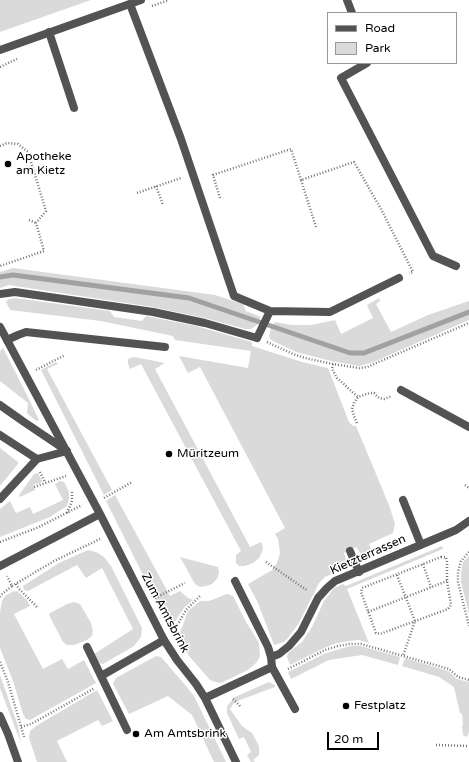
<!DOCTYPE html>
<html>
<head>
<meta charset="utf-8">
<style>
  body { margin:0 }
  #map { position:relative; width:469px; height:762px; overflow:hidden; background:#fff; font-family:"Varela Round",sans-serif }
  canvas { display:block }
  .legend { position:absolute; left:327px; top:12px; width:130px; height:52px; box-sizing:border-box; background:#fff; border:1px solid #999; margin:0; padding:5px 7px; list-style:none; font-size:12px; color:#000 }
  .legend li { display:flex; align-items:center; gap:8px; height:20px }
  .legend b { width:20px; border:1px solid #999 }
  .scale { position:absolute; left:327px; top:732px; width:52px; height:18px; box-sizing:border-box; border:2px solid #000; border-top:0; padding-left:5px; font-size:12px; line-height:14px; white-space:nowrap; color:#000; -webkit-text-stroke:3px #fff; paint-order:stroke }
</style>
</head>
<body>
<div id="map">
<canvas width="469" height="762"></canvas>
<ul class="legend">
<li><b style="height:5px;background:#535353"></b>Road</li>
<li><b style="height:11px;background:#dadada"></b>Park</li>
</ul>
<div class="scale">20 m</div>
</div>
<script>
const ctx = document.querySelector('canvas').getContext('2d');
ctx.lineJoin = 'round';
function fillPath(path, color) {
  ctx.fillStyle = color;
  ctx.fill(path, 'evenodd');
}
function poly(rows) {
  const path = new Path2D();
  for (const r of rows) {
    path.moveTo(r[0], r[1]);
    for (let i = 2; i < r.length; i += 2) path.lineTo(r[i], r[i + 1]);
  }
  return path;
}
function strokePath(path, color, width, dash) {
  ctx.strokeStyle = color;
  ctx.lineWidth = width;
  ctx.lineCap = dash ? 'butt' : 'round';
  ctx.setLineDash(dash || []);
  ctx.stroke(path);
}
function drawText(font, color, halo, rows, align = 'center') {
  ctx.font = font + ' "Varela Round",sans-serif';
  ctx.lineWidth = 3;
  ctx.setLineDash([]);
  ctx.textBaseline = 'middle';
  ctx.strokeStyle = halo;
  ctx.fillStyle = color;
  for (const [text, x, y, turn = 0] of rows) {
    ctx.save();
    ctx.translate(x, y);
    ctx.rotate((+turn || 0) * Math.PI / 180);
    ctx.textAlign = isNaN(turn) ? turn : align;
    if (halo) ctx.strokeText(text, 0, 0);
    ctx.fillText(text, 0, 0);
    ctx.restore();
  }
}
const green = poly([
  [0,0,91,0,0,32],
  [13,268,215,295,243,304,246,311,261,317,257,325,251,329,245,329,205,318,152,307,9,285,0,288,0,272],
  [15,298,110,311,114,317,142,321,146,316,196,326,252,342,252,346,302,362,328,368,349,422,353,426,356,426,389,505,395,524,393,533,369,544,374,556,364,557,360,553,356,547,344,553,346,559,345,565,342,569,325,577,319,583,299,623,288,638,284,642,274,645,258,603,248,584,272,570,277,563,280,553,278,539,275,534,285,528,200,367,188,373,179,356,248,368,251,351,175,340,173,336,101,321,10,310,6,302,9,299],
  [379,298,380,301,376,304,391,332,428,315,469,301,469,320,371,363,359,366,331,361,296,352,271,340,269,337,271,328,275,322,291,325,311,325,335,320,341,334,373,318,367,305],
  [3,348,27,395,39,420,36,421,27,413,28,403,0,381,0,351],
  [134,357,165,363,155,369,250,547,261,542,263,547,262,552,259,558,253,563,245,566,239,566,236,563,236,555,241,551,141,364,130,369,128,364,128,359],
  [56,362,58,364,47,369,112,490,104,495,41,370],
  [0,448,18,462,18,464,0,486],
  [38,473,42,481,42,482,33,485,35,490,20,497,19,495,34,474],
  [60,481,64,482,69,492,69,499,67,506,50,517,0,537,0,509,10,501,16,513,30,507,33,514,63,500,55,484],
  [115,495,170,596,180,591,188,598,193,600,184,608,170,629,106,501],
  [442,546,443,549,347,589,369,643,359,640,349,641,337,643,324,648,290,665,287,657,288,653,302,642,312,627,324,601,334,588,343,584,346,586],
  [88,550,96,552,104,557,111,566,142,628,141,637,134,646,103,664,99,663,94,654,133,629,102,568,86,578,77,565,28,591,24,590,23,586,59,563],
  [469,556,469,614,461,582,461,573,463,562],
  [180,557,218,567,219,573,217,579,212,584,206,586,200,587,195,584],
  [17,591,27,600,30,606,14,614,43,669,62,659,68,669,84,660,96,683,30,720,26,719,23,714,13,681,0,648,0,613,2,601,5,596,12,592],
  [227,594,233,596,246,622,253,633,259,643,260,656,257,662,248,670,221,683,215,682,210,680,189,656,178,638,188,611,200,601,209,601],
  [74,602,80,604,91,623,93,631,92,636,87,640,74,645,67,645,63,642,49,615,50,613,67,604],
  [350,646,360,646,400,657,398,665,362,655,329,660,291,679,288,672,326,653],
  [156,656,161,657,186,686,194,696,226,762,214,762,192,715,168,696,129,714,115,688,113,683,116,678],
  [405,658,448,671,457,679,469,682,469,732,467,737,463,735,462,726,463,724,462,714,460,713,454,687,439,677,402,666],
  [0,675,18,726,21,743,0,688],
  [269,682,275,685,275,687,240,700,234,703,230,709,242,726,252,733,259,746,259,755,253,760,255,762,251,762,247,755,251,752,244,737,239,739,227,713,227,706,235,697],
  [97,690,113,721,102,726,98,720,57,741,67,762,37,762,29,738,30,731,36,726]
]);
const stream = poly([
  [0,277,13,275,189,298,350,353,364,353,469,312]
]);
const path = poly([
  [152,6,169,0],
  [0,67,17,59],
  [0,146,7,143,18,144,28,152,46,211,36,223,44,251,0,266],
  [156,186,163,205],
  [137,193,181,178],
  [220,198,213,175,291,149,301,180],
  [29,220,36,223],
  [316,227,301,180,354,162,381,209,413,272,409,273],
  [267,342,293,354,305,358,333,364,359,368,367,367,469,323],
  [333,364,332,369,337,378,358,397],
  [36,370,65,355],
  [357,423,354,416,352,409,354,403,358,397,370,393,374,393,379,398,384,399,392,396],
  [40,472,45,482],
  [465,485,469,488],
  [34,487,66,476],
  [104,498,132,482],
  [67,513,72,501,72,490],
  [0,542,39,527,82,505],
  [469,552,461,561,458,572,458,582,469,626],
  [441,557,446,557,447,562,447,581,451,605,448,609,380,634,376,633,361,592,362,588,441,557],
  [266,562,308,591],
  [423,564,431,587],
  [397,575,415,621,403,656],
  [16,584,19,589,37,607],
  [12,586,54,561,100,539],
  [0,597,1,595,12,586,7,576],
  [155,598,185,583],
  [368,612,447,581],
  [173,633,186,610,201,595],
  [0,662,8,682,24,737],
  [288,669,325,650,338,646,349,644,361,644,449,669,458,677,469,680],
  [233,699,241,707],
  [21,727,31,724,95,688],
  [436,745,469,746]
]);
const service = poly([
  [347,0,352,13],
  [130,4,181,139,234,296,270,311,330,312,399,278],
  [49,32,74,108],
  [367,63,341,78,433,256,456,266],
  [257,338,270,311],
  [7,340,18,335,26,332,165,347],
  [401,390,469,427],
  [0,405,24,422,67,451],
  [0,435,37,459,67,451],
  [0,499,37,459],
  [403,500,421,545],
  [350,551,359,572],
  [235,581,268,647,271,657,279,654,289,646,301,632,318,598,327,588,335,581,456,530,469,521],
  [87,647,101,676],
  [272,667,295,709],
  [127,730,101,676,164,640]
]);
const minor = poly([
  [0,50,141,0],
  [0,294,15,292,153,312,205,323,257,338],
  [0,327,100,514,164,640,177,660,196,684,205,698,236,762],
  [0,566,100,514],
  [205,698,272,667,271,657]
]);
const tertiary = poly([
  [0,716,8,734,18,762]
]);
const markers = [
  [8,164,4,"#000"],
  [169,454,4,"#000"],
  [346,706,4,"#000"],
  [136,734,4,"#000"]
];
const poiNames = [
  ["Apotheke",16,157],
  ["am Kietz",16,171],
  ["Müritzeum",177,454],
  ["Festplatz",354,706],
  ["Am Amtsbrink",144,734]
];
const streetNames = [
  ["Kietzterrassen",368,555,-24],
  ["Zum Amtsbrink",165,613,62]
];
fillPath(green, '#dadada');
strokePath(stream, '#a1a1a1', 5);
strokePath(path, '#757575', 2.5, [1, 2]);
strokePath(service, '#535353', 8);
strokePath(minor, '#535353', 8);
strokePath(tertiary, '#535353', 8);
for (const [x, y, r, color] of markers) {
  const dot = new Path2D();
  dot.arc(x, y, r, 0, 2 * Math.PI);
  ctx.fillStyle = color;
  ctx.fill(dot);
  strokePath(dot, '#fff', 1.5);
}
drawText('12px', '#000', '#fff', poiNames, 'left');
drawText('12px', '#000', '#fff', streetNames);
</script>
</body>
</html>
